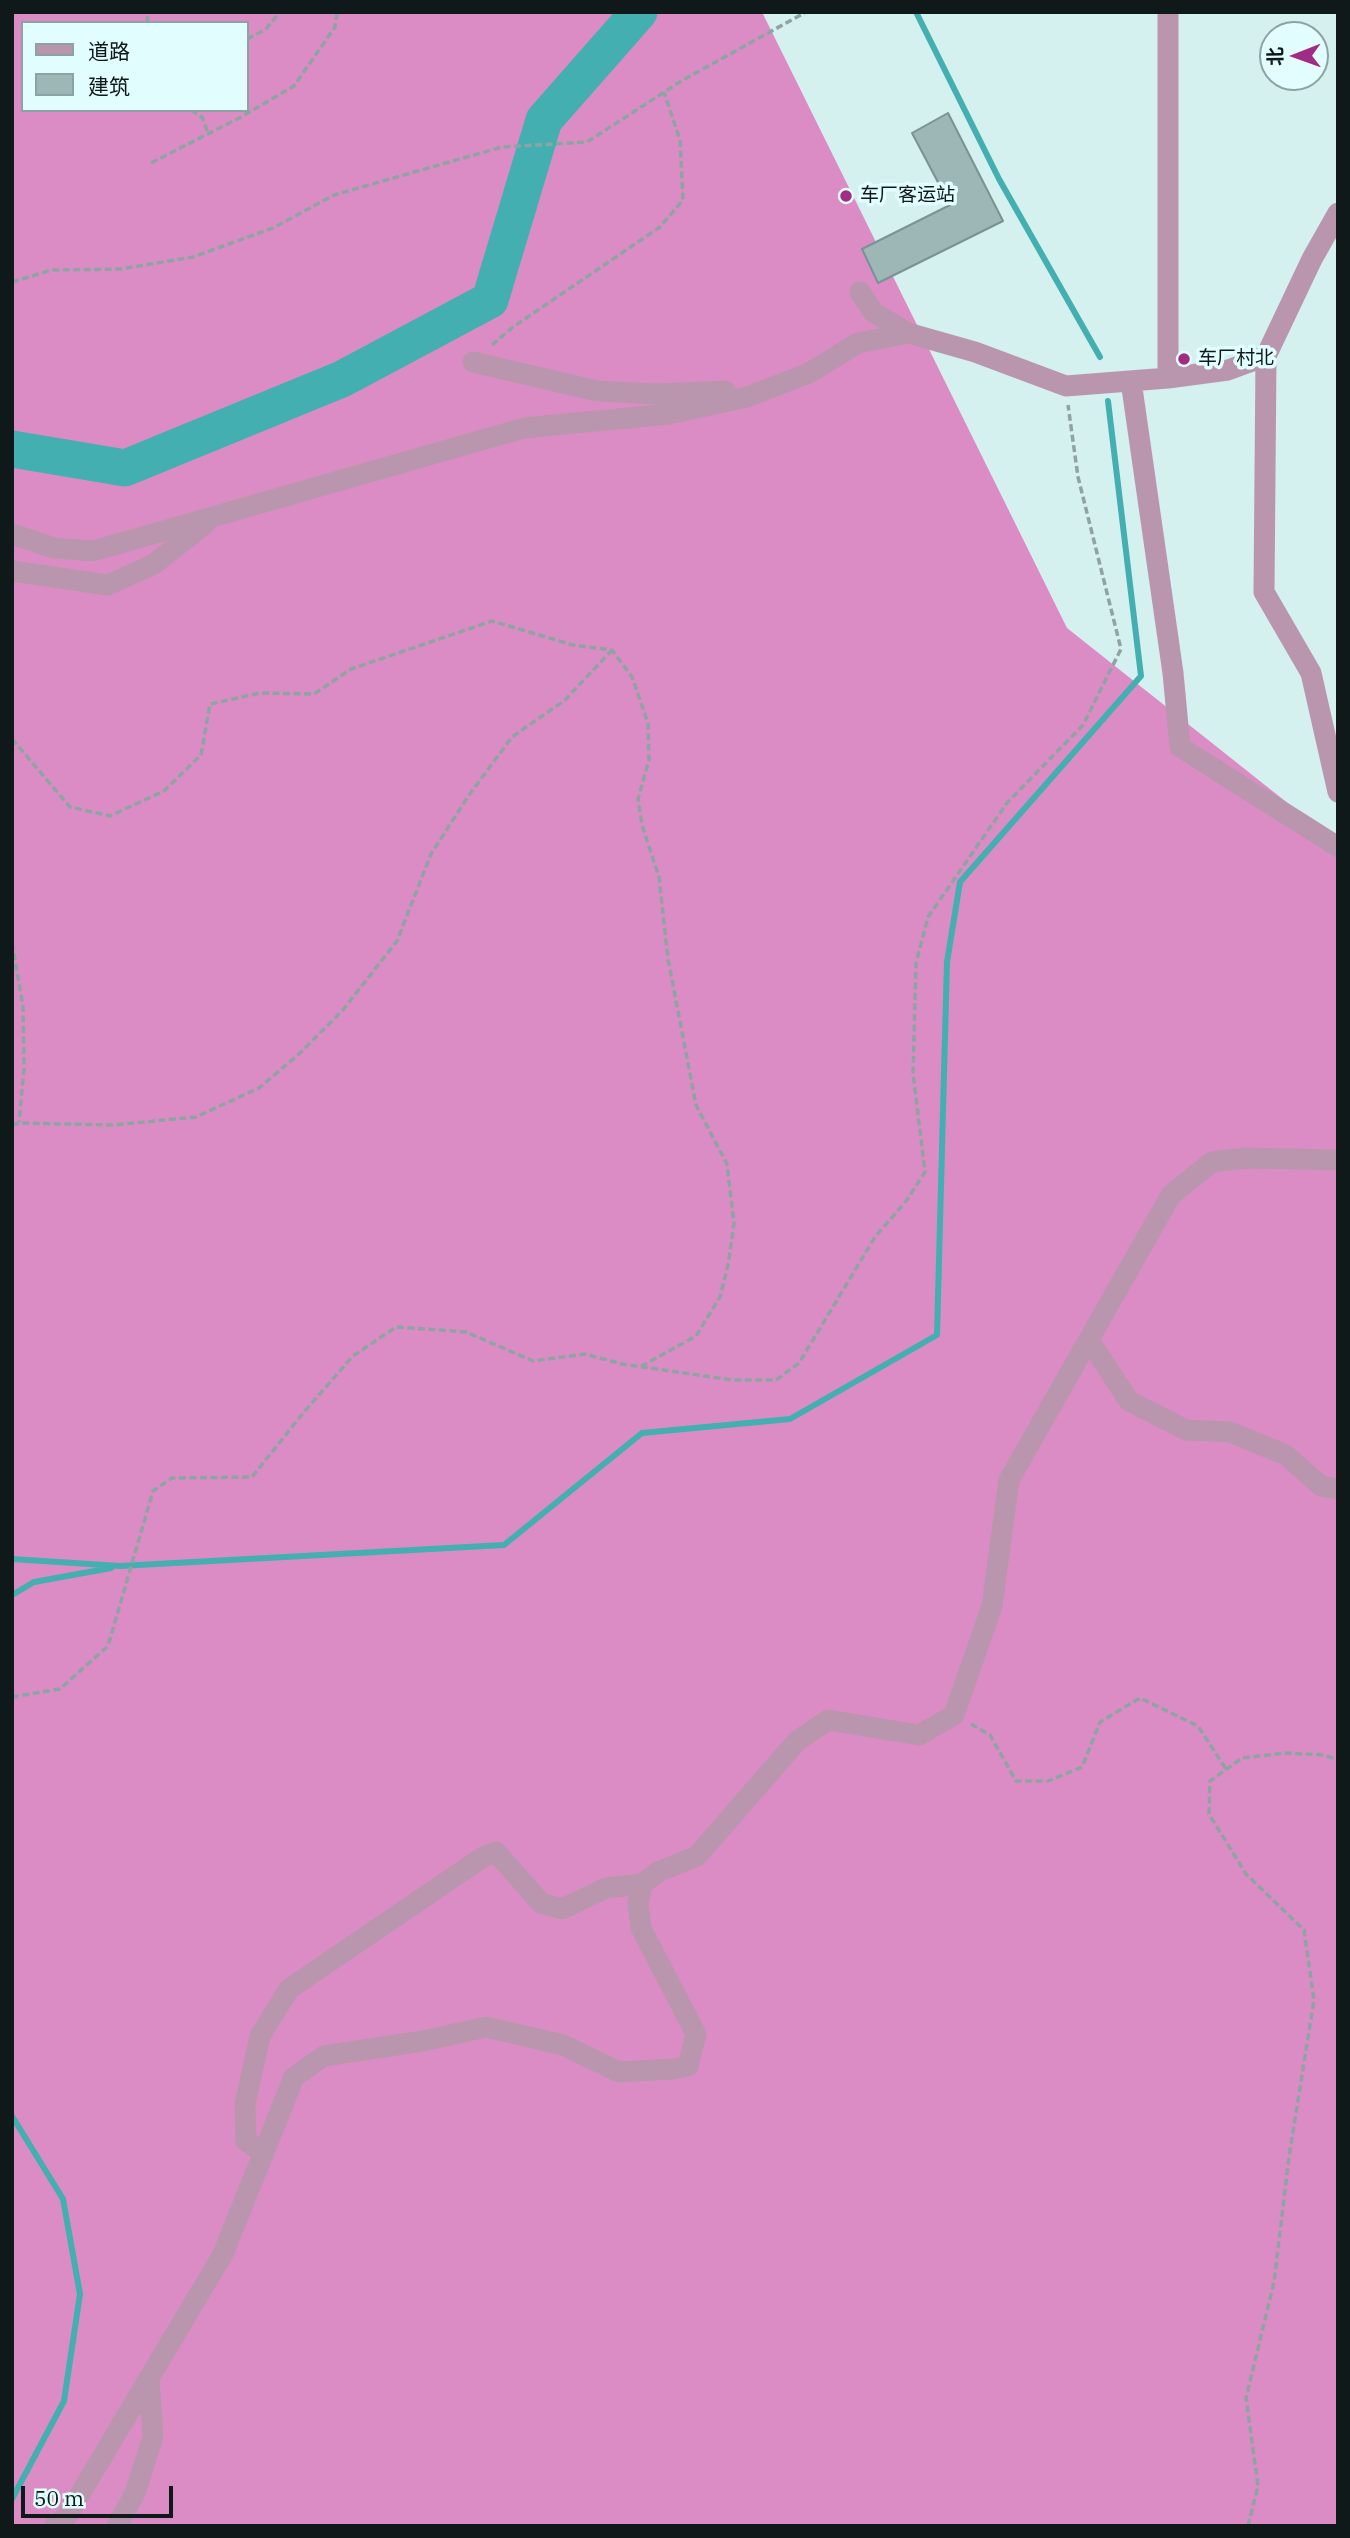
<!DOCTYPE html>
<html>
<head>
<meta charset="utf-8">
<style>
  body { margin:0 }
  #map { position:relative; width:1350px; height:2538px; overflow:hidden; background:#d4f0ef; font-family:"IBM Plex Serif","Noto Sans SC",serif }
  canvas { display:block }
  .frame { position:absolute; inset:0; border:14px solid #0f1919; pointer-events:none }
  .legend { position:absolute; left:21px; top:21px; width:228px; height:91px; box-sizing:border-box; background:#e1fdfd; border:2px solid #8da2a2; margin:0; padding:9px 12px; list-style:none; font-size:21px; color:#0f1919 }
  .legend li { display:flex; align-items:center; gap:14px; height:35px }
  .legend b { width:35px; border:2px solid #8da2a2 }
  .north { position:absolute; left:1259px; top:21px; width:70px; height:70px; box-sizing:border-box; background:#e1fdfd; border:2px solid #8da2a2; border-radius:50%; rotate:269deg; font-size:19px; font-weight:700; line-height:28px; text-align:center; color:#0f1919 }
  .north::after { content:''; display:block; margin:auto; width:24px; height:32px; background:#a02c86; clip-path:polygon(50% 0,100% 100%,50% 72%,0 100%) }
  .scale { position:absolute; left:21px; top:2486px; width:152px; height:32px; box-sizing:border-box; border:4px solid #0f1919; border-top:0; padding-left:9px; font-size:21px; line-height:24px; white-space:nowrap; color:#0f1919; -webkit-text-stroke:5px #e1fdfd; paint-order:stroke }
</style>
</head>
<body>
<div id="map">
<canvas width="1350" height="2538"></canvas>
<div class="frame"></div>
<ul class="legend">
<li><b style="height:9px;background:#ba96ae"></b>道路</li>
<li><b style="height:19px;background:#9db7b7"></b>建筑</li>
</ul>
<div class="north">北</div>
<div class="scale">50 m</div>
</div>
<script>
const ctx = document.querySelector('canvas').getContext('2d');
ctx.lineJoin = 'round';
function fillPath(path, color) {
  ctx.fillStyle = color;
  ctx.fill(path, 'evenodd');
}
function poly(rows) {
  const path = new Path2D();
  for (const r of rows) {
    path.moveTo(r[0], r[1]);
    for (let i = 2; i < r.length; i += 2) path.lineTo(r[i], r[i + 1]);
  }
  return path;
}
function strokePath(path, color, width, dash) {
  ctx.strokeStyle = color;
  ctx.lineWidth = width;
  ctx.lineCap = dash ? 'butt' : 'round';
  ctx.setLineDash(dash || []);
  ctx.stroke(path);
}
function drawText(font, color, halo, rows, align = 'center') {
  ctx.font = font + ' "IBM Plex Serif","Noto Sans SC",serif';
  ctx.lineWidth = 7;
  ctx.setLineDash([]);
  ctx.textBaseline = 'middle';
  ctx.strokeStyle = halo;
  ctx.fillStyle = color;
  for (const [text, x, y, turn = 0] of rows) {
    ctx.save();
    ctx.translate(x, y);
    ctx.rotate((+turn || 0) * Math.PI / 180);
    ctx.textAlign = isNaN(turn) ? turn : align;
    if (halo) ctx.strokeText(text, 0, 0);
    ctx.fillText(text, 0, 0);
    ctx.restore();
  }
}
const forest = poly([
  [12,12,762,12,1067,628,1338,843,1338,2526,12,2526],
  [23,23,247,23,247,110,23,110]
]);
const stream = poly([
  [916,12,999,179,1100,357],
  [12,1559,120,1566,504,1545,642,1433,790,1419,937,1335,947,962,960,882,1141,676,1108,401],
  [12,1595,34,1582,111,1568],
  [12,2116,63,2199,80,2294,64,2401,12,2499]
]);
const river = poly([
  [12,449,125,468,342,379,490,300,544,120,639,12]
]);
const building = poly([
  [948,113,1003,221,878,283,862,249,950,205,912,133,948,113]
]);
const path = poly([
  [147,23,148,12],
  [247,39,265,30,280,12],
  [191,110,202,117,208,133],
  [151,163,241,117,294,86,335,27,337,12],
  [12,282,52,270,121,269,193,257,273,228,334,195,502,147,587,142,683,80,806,12],
  [492,345,513,327,660,227,683,200,680,140,664,92],
  [12,739,70,807,110,816,164,791,201,755,210,704,260,693,314,694,351,669,492,621,573,645,612,650,632,677,648,723,649,760,638,799,642,825,659,877,668,959,696,1105,727,1164,734,1224,728,1265,720,1297,696,1336,640,1367],
  [12,943,23,1006,24,1069,19,1122],
  [12,1125,19,1123,113,1125,196,1117,259,1088,299,1054,342,1011,397,941,431,854,469,795,512,737,565,700,612,650],
  [12,1697,60,1689,108,1646,153,1491,172,1478,252,1477,304,1412,353,1356,396,1327,466,1332,533,1361,585,1354,622,1364,732,1380,776,1380,799,1363,875,1237,907,1200,925,1172,913,1073,916,963,928,917,1007,803,1083,725,1121,649,1078,477,1068,405],
  [971,1724,990,1735,1016,1781,1048,1781,1082,1767,1100,1722,1140,1698,1198,1726,1226,1769],
  [1248,2526,1258,2486,1246,2398,1274,2282,1289,2157,1314,2000,1304,1930,1246,1874,1209,1814,1210,1781,1242,1758,1285,1753,1324,1755,1338,1760]
]);
const minor = poly([
  [1168,12,1168,378],
  [860,292,873,312,908,333,975,352,1066,386,1168,378,1228,370,1266,356,1312,259,1338,213],
  [1266,356,1264,592,1311,673,1338,792],
  [473,362,597,391,656,394,725,391],
  [1131,381,1173,673,1180,747,1338,847],
  [12,534,54,548,93,551,524,428,669,414,747,397,809,373,858,343,908,333],
  [12,571,108,585,154,564,206,523],
  [1089,1340,1129,1401,1186,1430,1230,1432,1286,1455,1321,1486,1338,1489],
  [264,2153,246,2141,245,2104,260,2036,289,1989,483,1857,496,1852,541,1903,562,1909,606,1888,642,1884],
  [54,2526,67,2516,223,2254,294,2077,324,2056,423,2041,486,2027,563,2045,619,2072,673,2069,688,2066,696,2034,641,1928,638,1903,642,1884,658,1872,697,1856,797,1741,828,1720,919,1735,954,1715,992,1606,1009,1480,1171,1195,1212,1162,1246,1158,1338,1160],
  [117,2526,135,2493,153,2437,149,2378]
]);
const markers = [
  [846,196,7,"#a02c86"],
  [1184,359,7,"#a02c86"]
];
const poiNames = [
  ["车厂客运站",860,196],
  ["车厂村北",1198,359]
];
fillPath(forest, '#dc8cc5');
strokePath(stream, '#43afb0', 6);
strokePath(river, '#43afb0', 37);
fillPath(building, '#9db7b7');
strokePath(building, '#799393', 2);
strokePath(path, '#8ea4a3', 3.5, [7, 3.5]);
strokePath(minor, '#ba96ae', 21);
for (const [x, y, r, color] of markers) {
  const dot = new Path2D();
  dot.arc(x, y, r, 0, 2 * Math.PI);
  ctx.fillStyle = color;
  ctx.fill(dot);
  strokePath(dot, '#e1fdfd', 2.5);
}
drawText('19px', '#0f1919', '#e1fdfd', poiNames, 'left');
</script>
</body>
</html>
